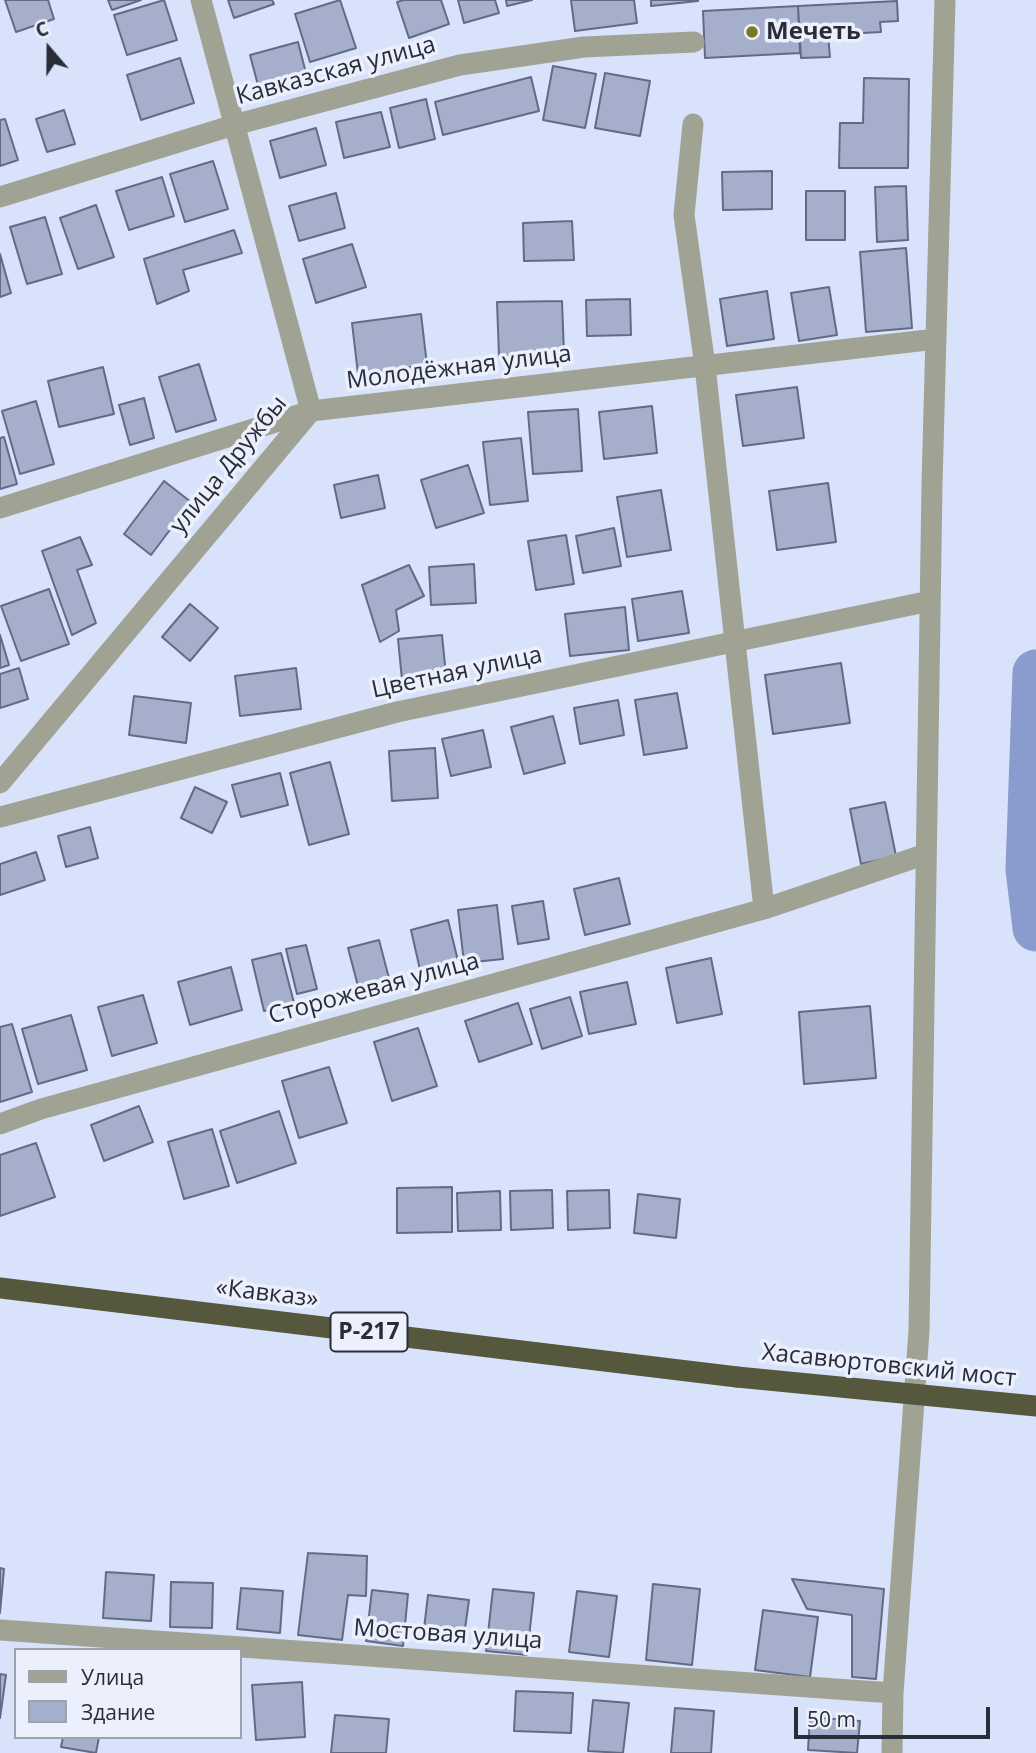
<!DOCTYPE html>
<html>
<head>
<meta charset="utf-8">
<style>
  body { margin:0 }
  #map { position:relative; width:1036px; height:1753px; overflow:hidden; background:#d9e2fb; font-family:"Open Sans",sans-serif }
  canvas { display:block }
  .legend { position:absolute; left:14px; top:1648px; width:228px; height:91px; box-sizing:border-box; background:#ebf0fc; border:2px solid #9da2ae; margin:0; padding:9px 12px; list-style:none; font-size:21px; color:#292d39 }
  .legend li { display:flex; align-items:center; gap:14px; height:35px }
  .legend b { width:35px; border:2px solid #9da2ae }
  .north { position:absolute; left:14px; top:14px; width:70px; height:70px; -webkit-text-stroke:5px #ebf0fc; paint-order:stroke; rotate:340deg; font-size:19px; font-weight:700; line-height:28px; text-align:center; color:#292d39 }
  .north::after { content:''; display:block; margin:auto; width:24px; height:32px; background:#292d39; clip-path:polygon(50% 0,100% 100%,50% 72%,0 100%) }
  .scale { position:absolute; left:794px; top:1707px; width:196px; height:32px; box-sizing:border-box; border:4px solid #292d39; border-top:0; padding-left:9px; font-size:21px; line-height:24px; white-space:nowrap; color:#292d39; -webkit-text-stroke:5px #ebf0fc; paint-order:stroke }
</style>
</head>
<body>
<div id="map">
<canvas width="1036" height="1753"></canvas>
<ul class="legend">
<li><b style="height:9px;background:#a0a294"></b>Улица</li>
<li><b style="height:19px;background:#a5afcc"></b>Здание</li>
</ul>
<div class="north">С</div>
<div class="scale">50 m</div>
</div>
<script>
const ctx = document.querySelector('canvas').getContext('2d');
ctx.lineJoin = 'round';
function poly(rows) {
  const path = new Path2D();
  for (const r of rows) {
    path.moveTo(r[0], r[1]);
    for (let i = 2; i < r.length; i += 2) path.lineTo(r[i], r[i + 1]);
  }
  return path;
}
function strokePath(path, color, width, dash) {
  ctx.strokeStyle = color;
  ctx.lineWidth = width;
  ctx.lineCap = dash ? 'butt' : 'round';
  ctx.setLineDash(dash || []);
  ctx.stroke(path);
}
function fillPath(path, color) {
  ctx.fillStyle = color;
  ctx.fill(path, 'evenodd');
}
function drawText(font, color, halo, rows, align = 'center') {
  ctx.font = font + ' "Open Sans",sans-serif';
  ctx.lineWidth = 7;
  ctx.setLineDash([]);
  ctx.textBaseline = 'middle';
  ctx.strokeStyle = halo;
  ctx.fillStyle = color;
  for (const [text, x, y, turn = 0] of rows) {
    ctx.save();
    ctx.translate(x, y);
    ctx.rotate((+turn || 0) * Math.PI / 180);
    ctx.textAlign = isNaN(turn) ? turn : align;
    if (halo) ctx.strokeText(text, 0, 0);
    ctx.fillText(text, 0, 0);
    ctx.restore();
  }
}
const river = poly([
  [1036,673,1029,869,1036,928]
]);
const building = poly([
  [5,0,48,0,54,19,16,32,5,0],
  [108,0,141,0,112,10,108,0],
  [164,0,177,40,127,55,114,15,164,0],
  [228,0,272,0,274,4,234,18,228,0],
  [340,0,356,48,310,62,295,14,340,0],
  [404,0,441,0,449,24,409,38,397,2,404,0],
  [458,0,495,0,499,13,464,23,458,0],
  [506,0,532,0,507,6,506,0],
  [571,0,634,0,637,23,575,31,571,0],
  [651,0,698,0,698,1,651,6,651,0],
  [897,1,898,21,880,22,881,32,828,35,830,57,801,58,798,6,897,1],
  [798,6,800,53,705,58,703,11,798,6],
  [298,42,308,81,260,93,250,55,298,42],
  [180,58,194,103,141,120,127,75,180,58],
  [553,66,596,74,585,128,543,120,553,66],
  [605,73,650,81,640,136,595,128,605,73],
  [531,77,539,111,443,135,435,102,531,77],
  [864,78,909,79,908,168,839,168,840,123,863,123,864,78],
  [426,99,435,139,399,148,390,108,426,99],
  [64,110,75,144,47,152,36,119,64,110],
  [381,112,390,147,344,158,336,122,381,112],
  [5,119,18,160,0,166,0,120,5,119],
  [316,128,326,165,280,178,270,141,316,128],
  [213,161,228,209,185,222,170,174,213,161],
  [772,171,772,209,723,210,722,172,772,171],
  [162,177,174,216,129,230,116,191,162,177],
  [906,186,908,240,877,242,875,187,906,186],
  [806,191,845,191,845,240,806,240,806,191],
  [336,193,345,228,299,241,289,206,336,193],
  [96,205,114,257,78,269,60,218,96,205],
  [45,217,62,274,27,284,10,227,45,217],
  [572,221,574,260,524,261,523,223,572,221],
  [234,230,242,253,183,270,189,291,157,304,144,259,234,230],
  [352,244,366,287,316,303,303,259,352,244],
  [906,248,912,328,866,332,860,252,906,248],
  [0,254,11,293,0,297,0,254],
  [829,287,837,335,799,341,791,293,829,287],
  [767,291,774,339,727,346,720,299,767,291],
  [630,299,631,335,587,336,586,300,630,299],
  [562,301,564,354,499,356,497,302,562,301],
  [421,314,427,365,358,374,352,323,421,314],
  [199,364,216,420,176,432,159,377,199,364],
  [103,367,114,414,59,427,48,381,103,367],
  [797,387,804,438,743,446,736,395,797,387],
  [144,398,154,438,130,445,119,405,144,398],
  [36,401,54,464,20,474,2,411,36,401],
  [652,406,657,453,604,459,599,412,652,406],
  [578,409,582,471,533,474,528,412,578,409],
  [4,437,17,484,0,489,0,438,4,437],
  [521,438,528,501,490,505,483,442,521,438],
  [468,465,484,513,436,528,421,480,468,465],
  [378,475,385,508,341,518,334,485,378,475],
  [164,481,191,502,151,555,124,534,164,481],
  [828,483,836,542,777,550,769,491,828,483],
  [661,490,671,550,627,557,617,497,661,490],
  [614,528,621,566,583,573,576,536,614,528],
  [566,535,574,584,536,590,528,541,566,535],
  [80,537,92,565,77,570,96,623,72,635,42,551,80,537],
  [474,564,476,603,431,605,429,567,474,564],
  [409,565,424,596,396,610,399,631,380,642,362,585,409,565],
  [49,589,69,644,21,661,1,606,49,589],
  [682,591,689,633,638,641,632,599,682,591],
  [190,604,218,628,190,661,162,637,190,604],
  [625,607,629,650,570,656,565,614,625,607],
  [0,635,9,665,0,668,0,635],
  [442,635,446,675,402,680,398,639,442,635],
  [841,663,850,723,773,734,765,675,841,663],
  [19,668,28,699,0,708,0,674,19,668],
  [296,668,301,709,240,716,235,676,296,668],
  [677,693,687,748,644,755,635,700,677,693],
  [134,696,191,703,186,743,129,735,134,696],
  [618,700,624,735,580,744,574,708,618,700],
  [553,716,565,763,524,774,511,727,553,716],
  [483,730,491,767,451,776,442,739,483,730],
  [435,748,438,798,392,801,389,751,435,748],
  [330,762,349,834,309,845,290,773,330,762],
  [280,773,288,805,241,817,232,785,280,773],
  [195,787,227,802,212,833,181,818,195,787],
  [885,802,896,856,861,864,850,809,885,802],
  [90,827,98,858,66,867,58,836,90,827],
  [36,852,45,880,0,895,0,864,36,852],
  [619,878,630,924,585,935,574,889,619,878],
  [543,901,549,939,518,944,512,906,543,901],
  [497,905,503,959,464,963,458,910,497,905],
  [448,920,459,965,421,974,411,930,448,920],
  [379,940,390,982,359,990,348,948,379,940],
  [306,945,317,989,297,994,286,949,306,945],
  [281,953,294,1003,264,1011,252,960,281,953],
  [711,958,722,1014,677,1023,666,968,711,958],
  [231,967,242,1010,190,1025,178,982,231,967],
  [627,982,636,1024,589,1034,580,992,627,982],
  [143,995,157,1043,112,1056,98,1007,143,995],
  [570,997,582,1036,542,1049,530,1009,570,997],
  [518,1003,532,1044,479,1062,465,1021,518,1003],
  [870,1006,876,1078,804,1084,799,1012,870,1006],
  [71,1015,87,1070,38,1084,22,1029,71,1015],
  [12,1024,32,1092,0,1102,0,1027,12,1024],
  [418,1028,437,1086,392,1101,374,1042,418,1028],
  [329,1067,347,1123,299,1138,282,1081,329,1067],
  [139,1106,153,1142,104,1161,91,1125,139,1106],
  [279,1111,296,1163,237,1183,220,1131,279,1111],
  [212,1129,229,1186,184,1199,168,1142,212,1129],
  [36,1143,55,1197,0,1216,0,1155,36,1143],
  [452,1187,452,1232,397,1233,397,1188,452,1187],
  [552,1190,553,1228,511,1230,510,1191,552,1190],
  [609,1190,610,1228,568,1230,567,1191,609,1190],
  [500,1191,501,1230,458,1231,457,1193,500,1191],
  [638,1194,680,1199,676,1238,634,1233,638,1194],
  [308,1553,367,1556,366,1596,348,1595,342,1640,298,1635,308,1553],
  [0,1568,4,1569,0,1613,0,1568],
  [106,1572,154,1575,151,1621,103,1618,106,1572],
  [792,1579,884,1589,876,1679,852,1677,852,1615,807,1609,792,1579],
  [171,1582,213,1583,212,1628,170,1627,171,1582],
  [653,1584,700,1589,692,1665,646,1660,653,1584],
  [241,1588,283,1591,280,1633,237,1629,241,1588],
  [493,1589,534,1593,527,1655,486,1651,493,1589],
  [372,1590,408,1594,403,1646,366,1641,372,1590],
  [577,1591,617,1596,609,1657,569,1652,577,1591],
  [428,1595,469,1600,463,1643,423,1637,428,1595],
  [763,1610,818,1617,810,1677,755,1670,763,1610],
  [0,1674,6,1675,0,1718,0,1674],
  [302,1682,305,1737,256,1740,252,1685,302,1682],
  [516,1691,573,1693,571,1733,514,1731,516,1691],
  [593,1700,629,1703,623,1753,588,1751,593,1700],
  [675,1708,714,1711,711,1753,671,1753,675,1708],
  [335,1715,389,1719,386,1753,331,1753,335,1715],
  [810,1717,860,1721,857,1753,808,1750,810,1717],
  [63,1737,99,1737,96,1753,61,1747,63,1737]
]);
const minor = poly([
  [201,0,311,411],
  [693,124,684,215,705,366,764,909],
  [0,197,234,125,460,65,584,47,694,42],
  [0,508,311,411,936,339],
  [0,783,311,411],
  [0,817,397,712,930,601],
  [0,1124,41,1109,764,909,926,854],
  [0,1630,893,1693],
  [892,1753,893,1693,919,1331,932,485,945,0]
]);
const highway = poly([
  [0,1288,737,1377]
]);
const highwayBridge = poly([
  [737,1377,1036,1406]
]);
const markers = [
  [752,32,7,"#757a23"]
];
const shields = [
  [369,1332,77]
];
const shieldNames = [
  ["Р-217",369,1332]
];
const poiNames = [
  ["Мечеть",766,32]
];
const streetNames = [
  ["Кавказская улица",336,71,-15],
  ["Молодёжная улица",459,368,-7],
  ["улица Дружбы",229,465,-51],
  ["Цветная улица",457,673,-12],
  ["Сторожевая улица",374,989,-15],
  ["«Кавказ»",267,1294,7],
  ["Хасавюртовский мост",889,1366,6],
  ["Мостовая улица",448,1635,4]
];
strokePath(river, '#8a9bce', 47);
fillPath(building, '#a5afcc');
strokePath(building, '#626b86', 2);
strokePath(minor, '#a0a294', 21);
strokePath(highway, '#55583c', 21);
strokePath(highwayBridge, '#55583c', 21);
for (const [x, y, r, color] of markers) {
  const dot = new Path2D();
  dot.arc(x, y, r, 0, 2 * Math.PI);
  ctx.fillStyle = color;
  ctx.fill(dot);
  strokePath(dot, '#ebf0fc', 2.5);
}
for (const [x, y, w] of shields) {
  const box = new Path2D();
  box.roundRect(x - w / 2, y - 19.5, w, 39, 5);
  ctx.fillStyle = '#ebf0fc';
  ctx.fill(box);
  strokePath(box, '#292d39', 2);
}
drawText('bold 23px', '#292d39', null, shieldNames);
drawText('bold 24px', '#292d39', '#ebf0fc', poiNames, 'left');
drawText('24px', '#292d39', '#ebf0fc', streetNames);
</script>
</body>
</html>
